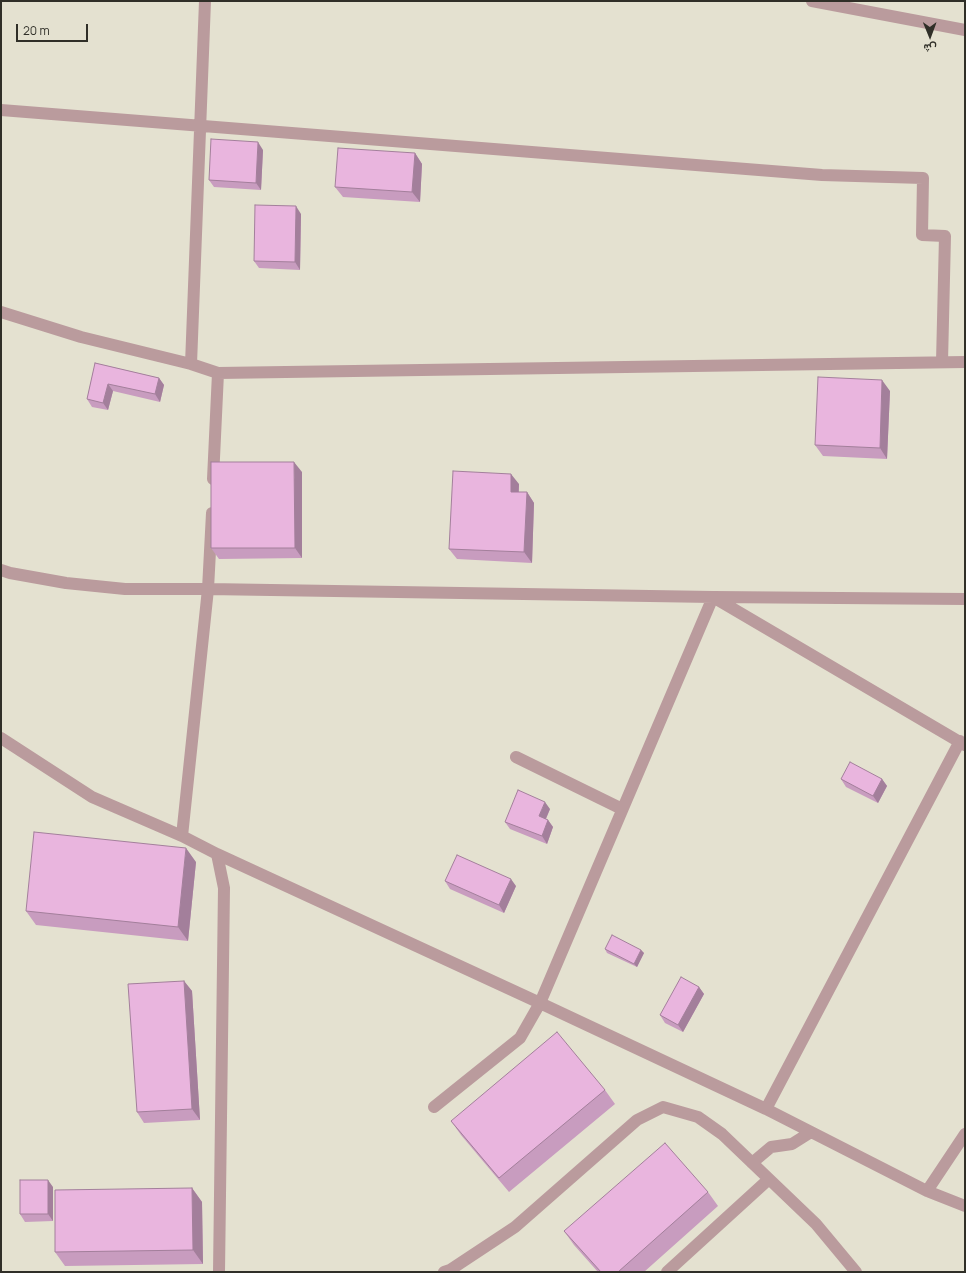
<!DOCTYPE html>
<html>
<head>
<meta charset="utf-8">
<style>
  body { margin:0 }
  #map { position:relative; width:966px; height:1273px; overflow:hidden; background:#e4e1d0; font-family:Manrope,Vazirmatn,sans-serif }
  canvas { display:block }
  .frame { position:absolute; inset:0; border:2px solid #302f28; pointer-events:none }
  .north { position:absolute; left:910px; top:16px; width:40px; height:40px; -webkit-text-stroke:3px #e4e1d0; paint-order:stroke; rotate:179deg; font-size:11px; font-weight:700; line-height:16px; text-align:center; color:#302f28 }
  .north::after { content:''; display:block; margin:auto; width:14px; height:18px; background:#302f28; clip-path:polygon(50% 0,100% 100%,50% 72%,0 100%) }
  .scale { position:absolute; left:16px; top:24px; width:72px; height:18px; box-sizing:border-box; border:2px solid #302f28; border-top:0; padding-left:5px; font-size:12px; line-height:14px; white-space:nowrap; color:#302f28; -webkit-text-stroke:3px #e4e1d0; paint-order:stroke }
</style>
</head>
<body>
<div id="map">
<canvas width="966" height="1273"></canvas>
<div class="frame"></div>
<div class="north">ش</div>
<div class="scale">20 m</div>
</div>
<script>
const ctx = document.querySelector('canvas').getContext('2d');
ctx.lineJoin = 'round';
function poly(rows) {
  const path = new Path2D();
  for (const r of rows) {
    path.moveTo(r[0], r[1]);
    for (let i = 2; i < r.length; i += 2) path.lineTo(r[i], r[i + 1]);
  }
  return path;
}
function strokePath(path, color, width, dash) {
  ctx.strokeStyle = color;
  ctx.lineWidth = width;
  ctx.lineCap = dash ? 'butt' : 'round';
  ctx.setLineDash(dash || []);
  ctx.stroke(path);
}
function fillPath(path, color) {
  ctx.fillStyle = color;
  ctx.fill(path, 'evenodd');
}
const minor = poly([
  [812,1,965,30],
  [1,110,822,175,923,178,922,235,945,236,942,362],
  [1,312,81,337,191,364,218,373,965,362],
  [191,364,205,1],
  [213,479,218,373],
  [1,570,10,573,66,583,125,589,208,589,713,597,965,599],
  [1,738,92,797,182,836,217,854,540,1003,766,1109,927,1191,965,1206],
  [516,757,622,809],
  [182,836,208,589,212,513],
  [217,854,224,888,219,1272],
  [434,1107,520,1038,540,1003,713,597,965,745],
  [766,1109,960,741],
  [752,1163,771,1147,792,1144,811,1132],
  [927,1191,965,1134],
  [444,1272,450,1270,515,1227,637,1120,663,1107,698,1117,722,1134,816,1224,856,1272],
  [667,1272,769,1179]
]);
const wall = poly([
  [263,150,261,190,214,187,209,180],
  [415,153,422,164,420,202,343,197,335,187],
  [301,214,300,270,259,268,254,261],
  [95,363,159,378,164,385,160,402,113,391,108,410,92,407,87,399],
  [890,391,887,459,823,456,815,445],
  [302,472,302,558,219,559,211,548],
  [519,484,519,492,527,492,534,503,532,563,457,559,449,549],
  [841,779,882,779,887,786,878,803,846,787],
  [550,809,546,819,548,820,553,827,547,844,510,829,505,822],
  [196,862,188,941,36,925,26,911],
  [445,881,516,886,504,913,450,889],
  [605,949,641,950,644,953,637,967,607,953],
  [184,981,192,991,200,1120,144,1123,137,1112],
  [699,987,704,994,683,1032,665,1023,660,1015],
  [605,1090,615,1104,509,1192,461,1135,451,1121],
  [53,1187,53,1221,25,1222,20,1214],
  [192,1188,202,1202,203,1264,65,1266,55,1252],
  [708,1192,718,1206,644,1272,598,1272,574,1245,564,1231]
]);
const shadedWall = poly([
  [258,142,263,150,261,190,256,183],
  [415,153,422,164,420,202,412,192],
  [296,206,301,214,300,270,295,262],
  [159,378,164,385,160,402,155,394],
  [882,380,890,391,887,459,880,448],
  [108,384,113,391,108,410,103,403],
  [294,462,302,472,302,558,295,548],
  [511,474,519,484,518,502,511,492],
  [527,492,534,503,532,563,524,552],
  [882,779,887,786,878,803,873,796],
  [545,802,550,809,544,823,539,816],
  [548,820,553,827,547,844,542,836],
  [186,848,196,862,188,941,178,927],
  [511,879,516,886,504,913,499,905],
  [641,950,644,953,637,967,634,964],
  [184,981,192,991,200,1120,192,1109],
  [699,987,704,994,683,1032,678,1025],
  [48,1180,53,1187,53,1221,48,1214],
  [192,1188,202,1202,203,1264,193,1250]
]);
const building = poly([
  [211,139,258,142,256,183,209,180,211,139],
  [338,148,415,153,412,192,335,187,338,148],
  [255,205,296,206,295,262,254,261,255,205],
  [95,363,159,378,155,394,108,384,103,403,87,399,95,363],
  [818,377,882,380,880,448,815,445,818,377],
  [211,462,294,462,295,548,211,548,211,462],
  [453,471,511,474,511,492,527,492,524,552,449,549,453,471],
  [850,762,882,779,873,796,841,779,850,762],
  [518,790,545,802,539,816,548,820,542,836,505,822,518,790],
  [34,832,186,848,178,927,26,911,34,832],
  [457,855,511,879,499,905,445,881,457,855],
  [612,935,641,950,634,964,605,949,612,935],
  [681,977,699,987,678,1025,660,1015,681,977],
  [184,981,192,1109,137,1112,128,984,184,981],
  [557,1032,605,1090,499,1178,451,1121,557,1032],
  [665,1143,708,1192,618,1272,601,1272,564,1231,665,1143],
  [20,1180,48,1180,48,1214,20,1214,20,1180],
  [192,1188,193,1250,55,1252,55,1190,192,1188]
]);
strokePath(minor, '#ba9b9d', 12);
fillPath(wall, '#c89cbf');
fillPath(shadedWall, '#a37f9b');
fillPath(building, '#e9b5de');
strokePath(building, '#a37f9b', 1);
</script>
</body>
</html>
